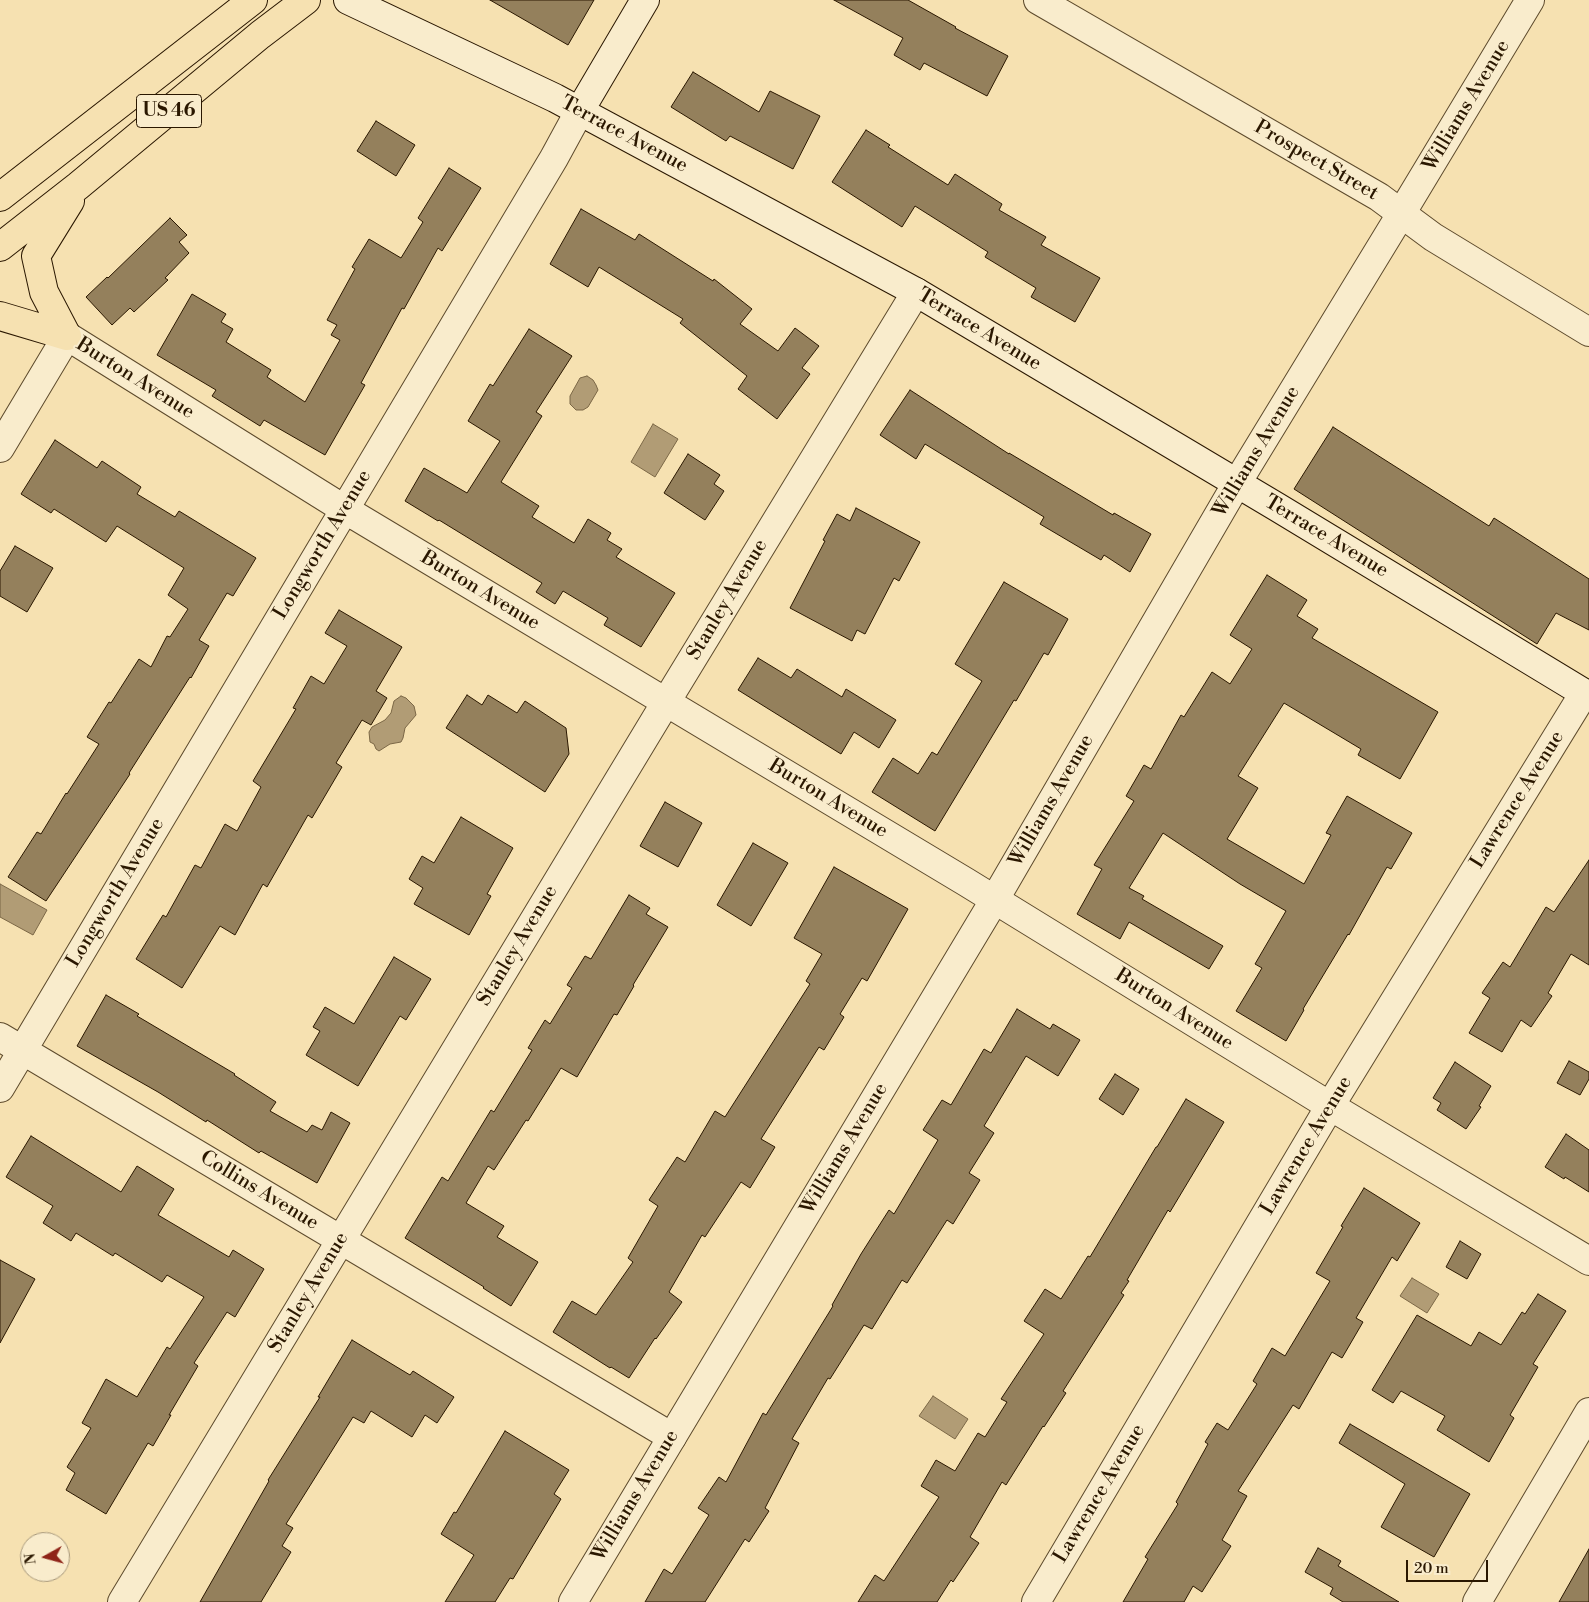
<!DOCTYPE html>
<html>
<head>
<meta charset="utf-8">
<style>
  body { margin:0 }
  #map { position:relative; width:1589px; height:1602px; overflow:hidden; background:#f6e1b1; font-family:"Libre Bodoni",serif }
  canvas { display:block }
  .north { position:absolute; left:20px; top:1532px; width:50px; height:50px; box-sizing:border-box; background:#f9eccc; border:1px solid #a6977a; border-radius:50%; rotate:263deg; font-size:14px; font-weight:700; line-height:20px; text-align:center; color:#2a1700 }
  .north::after { content:''; display:block; margin:auto; width:18px; height:22px; background:#8f2418; clip-path:polygon(50% 0,100% 100%,50% 72%,0 100%) }
  .scale { position:absolute; left:1406px; top:1560px; width:82px; height:22px; box-sizing:border-box; border:2px solid #2a1700; border-top:0; padding-left:6px; font-size:15px; line-height:18px; white-space:nowrap; color:#2a1700; -webkit-text-stroke:4px #f9eccc; paint-order:stroke }
</style>
</head>
<body>
<div id="map">
<canvas width="1589" height="1602"></canvas>
<div class="north">N</div>
<div class="scale">20 m</div>
</div>
<script>
const ctx = document.querySelector('canvas').getContext('2d');
ctx.lineJoin = 'round';
function fillPath(path, color) {
  ctx.fillStyle = color;
  ctx.fill(path, 'evenodd');
}
function poly(rows) {
  const path = new Path2D();
  for (const r of rows) {
    path.moveTo(r[0], r[1]);
    for (let i = 2; i < r.length; i += 2) path.lineTo(r[i], r[i + 1]);
  }
  return path;
}
function strokePath(path, color, width, dash) {
  ctx.strokeStyle = color;
  ctx.lineWidth = width;
  ctx.lineCap = dash ? 'butt' : 'round';
  ctx.setLineDash(dash || []);
  ctx.stroke(path);
}
function drawText(font, color, halo, rows, align = 'center') {
  ctx.font = font + ' "Libre Bodoni",serif';
  ctx.lineWidth = 4;
  ctx.setLineDash([]);
  ctx.textBaseline = 'middle';
  ctx.strokeStyle = halo;
  ctx.fillStyle = color;
  for (const [text, x, y, turn = 0] of rows) {
    ctx.save();
    ctx.translate(x, y);
    ctx.rotate((+turn || 0) * Math.PI / 180);
    ctx.textAlign = isNaN(turn) ? turn : align;
    if (halo) ctx.strokeText(text, 0, 0);
    ctx.fillText(text, 0, 0);
    ctx.restore();
  }
}
const water = poly([
  [587,376,593,380,596,385,598,390,588,407,583,410,576,410,570,404,570,396,580,378,587,376],
  [653,424,678,439,655,477,631,462,653,424],
  [401,696,406,698,414,706,416,715,405,728,403,738,401,742,390,744,379,751,376,749,374,744,370,742,369,732,372,727,385,720,391,713,394,701,401,696],
  [0,884,47,910,33,935,0,917,0,884],
  [1412,1278,1439,1294,1427,1313,1400,1296,1412,1278],
  [933,1396,968,1419,955,1439,919,1416,933,1396]
]);
const building = poly([
  [490,0,594,0,568,45,490,0],
  [834,0,908,0,956,27,955,28,1008,56,987,96,924,63,920,70,894,55,903,38,834,0],
  [693,72,759,112,770,91,820,116,793,169,730,136,726,141,671,107,693,72],
  [376,121,415,145,396,176,357,151,376,121],
  [866,130,890,145,888,147,948,185,955,174,1002,204,999,210,1046,237,1041,245,1100,278,1075,322,1031,297,1036,288,985,257,988,252,915,206,902,227,832,182,866,130],
  [449,168,481,188,442,251,438,248,404,309,402,308,361,383,365,385,325,455,264,420,260,426,212,396,216,390,157,355,192,294,226,314,221,322,233,329,226,342,271,370,267,377,305,402,340,340,331,335,337,325,327,320,355,269,352,267,369,239,401,258,423,222,418,218,449,168],
  [581,209,635,240,639,234,713,281,714,279,752,309,740,324,778,351,795,328,819,346,802,368,810,374,777,419,738,389,747,376,680,323,683,319,599,267,588,287,550,264,581,209],
  [170,218,187,235,179,242,189,253,165,278,168,280,134,312,130,308,112,325,86,297,107,277,108,278,170,218],
  [529,329,572,356,536,412,542,416,501,482,539,506,532,517,574,543,588,519,611,533,607,540,622,549,616,557,675,593,641,647,604,625,608,618,563,591,555,604,536,592,542,583,439,520,438,521,405,501,424,468,467,493,500,441,468,421,490,384,493,386,529,329],
  [910,390,1009,454,1009,453,1113,515,1114,513,1151,534,1130,572,1104,555,1101,560,1040,524,1044,517,925,444,916,459,880,435,910,390],
  [1333,427,1489,526,1494,518,1589,579,1589,630,1556,613,1537,644,1294,489,1333,427],
  [55,440,97,468,102,461,141,487,137,494,175,517,179,511,256,558,233,596,227,593,199,640,209,646,191,678,190,677,129,773,130,774,46,901,8,877,37,832,41,834,66,793,67,794,99,744,87,737,109,702,111,703,139,659,151,667,167,636,170,637,188,609,168,595,184,568,117,526,106,542,54,509,51,513,21,494,55,440],
  [688,454,720,475,714,484,724,491,705,520,664,493,688,454],
  [856,508,920,542,899,581,894,578,865,634,857,630,852,641,790,608,825,541,823,540,837,514,850,521,856,508],
  [15,546,53,568,27,612,0,596,0,571,15,546],
  [1267,575,1307,600,1297,616,1318,629,1312,638,1438,712,1400,779,1358,755,1361,749,1284,703,1238,776,1258,788,1227,839,1304,884,1331,835,1326,833,1347,796,1412,833,1391,869,1387,867,1349,935,1348,934,1303,1009,1304,1010,1286,1041,1236,1011,1262,968,1255,964,1286,911,1240,884,1163,833,1129,888,1144,896,1142,899,1223,946,1209,969,1129,922,1120,939,1077,914,1102,869,1094,865,1134,801,1126,796,1144,765,1151,769,1181,715,1184,717,1212,672,1230,684,1252,649,1230,635,1267,575],
  [1004,582,1068,619,1048,655,1044,653,1016,701,1014,700,935,831,872,792,893,758,918,774,932,752,937,755,982,681,955,664,1004,582],
  [339,610,402,647,376,691,387,698,371,725,362,720,336,763,342,767,312,818,308,815,267,887,263,884,235,935,220,926,182,988,136,959,163,915,166,917,195,865,201,868,225,824,237,831,261,787,253,781,296,709,293,708,311,676,324,684,347,646,325,633,339,610],
  [758,658,791,678,797,669,842,697,846,689,896,720,879,748,854,732,841,754,738,690,758,658],
  [467,695,482,705,488,695,517,713,525,701,566,728,569,754,545,792,446,728,467,695],
  [665,802,702,823,678,867,640,846,665,802],
  [461,817,513,848,487,894,491,896,469,935,414,904,423,888,409,879,422,856,434,863,461,817],
  [753,843,788,863,751,926,717,905,753,843],
  [1589,860,1589,965,1571,954,1548,993,1552,996,1531,1027,1521,1020,1502,1052,1469,1033,1490,998,1482,993,1503,962,1510,967,1546,907,1554,912,1589,860],
  [834,867,908,909,867,981,862,978,840,1014,844,1017,824,1050,819,1047,761,1139,775,1147,750,1188,741,1182,705,1237,702,1235,669,1292,682,1302,656,1339,655,1338,629,1378,611,1367,610,1368,553,1332,572,1301,596,1315,633,1262,628,1258,658,1206,649,1200,677,1157,685,1162,715,1111,725,1117,810,984,806,981,822,954,794,938,834,867],
  [629,895,650,908,646,914,668,927,633,985,634,986,617,1015,614,1014,577,1077,561,1068,528,1121,526,1120,494,1170,488,1166,466,1203,504,1226,497,1237,538,1262,511,1306,483,1288,484,1287,405,1238,442,1177,448,1181,491,1110,494,1112,532,1050,528,1048,545,1020,550,1024,572,988,567,985,585,956,591,959,629,895],
  [394,957,431,979,406,1020,400,1016,358,1086,306,1055,320,1031,313,1027,325,1007,354,1024,394,957],
  [106,995,139,1014,137,1016,235,1074,234,1075,276,1102,270,1111,307,1132,312,1125,322,1130,331,1112,350,1123,317,1183,261,1151,259,1153,207,1120,206,1122,158,1092,77,1046,106,995],
  [1017,1009,1050,1029,1053,1024,1080,1040,1058,1076,1026,1056,984,1126,994,1133,969,1173,980,1180,953,1224,947,1220,907,1283,902,1280,872,1329,864,1325,830,1379,828,1378,792,1439,799,1443,765,1508,769,1511,749,1542,745,1539,705,1602,645,1602,664,1569,672,1574,709,1515,698,1508,719,1477,726,1482,763,1413,766,1415,833,1306,832,1305,861,1254,889,1210,894,1214,938,1140,923,1130,942,1100,951,1105,984,1049,991,1053,1017,1009],
  [1569,1061,1589,1072,1589,1079,1580,1095,1557,1083,1569,1061],
  [1455,1062,1491,1086,1479,1106,1481,1107,1466,1129,1437,1110,1441,1103,1433,1098,1455,1062],
  [1115,1074,1139,1089,1123,1115,1099,1099,1115,1074],
  [1186,1099,1224,1122,1170,1212,1168,1210,1127,1280,1129,1281,1121,1293,1124,1295,1063,1391,1066,1393,1044,1427,1043,1426,1006,1485,1002,1482,970,1537,979,1543,953,1582,951,1580,937,1602,858,1602,875,1575,884,1581,939,1497,921,1486,936,1460,955,1471,978,1433,985,1437,1007,1402,1001,1399,1044,1334,1024,1321,1045,1289,1061,1299,1088,1256,1090,1257,1156,1147,1157,1147,1186,1099],
  [1566,1134,1589,1150,1589,1192,1565,1177,1564,1179,1545,1167,1566,1134],
  [31,1136,121,1192,137,1166,174,1189,158,1215,229,1257,233,1250,264,1269,235,1317,227,1312,194,1363,198,1366,169,1415,171,1415,153,1446,148,1443,106,1514,66,1490,75,1473,67,1467,91,1428,82,1423,106,1379,137,1397,167,1347,170,1349,204,1297,167,1275,162,1282,115,1253,113,1256,76,1233,71,1241,43,1223,53,1206,6,1177,31,1136],
  [1364,1188,1420,1223,1397,1261,1392,1257,1356,1318,1363,1322,1342,1358,1332,1352,1299,1409,1293,1405,1238,1491,1247,1496,1222,1540,1231,1546,1202,1592,1193,1586,1184,1602,1123,1602,1148,1559,1145,1557,1178,1504,1176,1502,1208,1444,1205,1442,1217,1423,1228,1430,1257,1384,1253,1381,1272,1348,1285,1356,1330,1281,1316,1273,1343,1227,1341,1226,1364,1188],
  [1460,1241,1481,1254,1467,1279,1446,1267,1460,1241],
  [0,1260,35,1279,0,1343,0,1260],
  [1538,1294,1566,1311,1533,1364,1538,1367,1510,1415,1514,1418,1489,1462,1437,1430,1445,1416,1401,1391,1393,1403,1372,1390,1417,1315,1471,1346,1479,1332,1501,1345,1522,1312,1525,1314,1538,1294],
  [352,1340,410,1375,413,1371,454,1397,437,1423,425,1415,412,1437,371,1411,364,1423,353,1417,286,1524,293,1528,282,1546,291,1552,261,1602,200,1602,269,1481,268,1480,320,1397,318,1397,352,1340],
  [1350,1424,1470,1494,1434,1557,1381,1527,1405,1484,1339,1443,1350,1424],
  [505,1431,569,1470,554,1494,561,1499,513,1579,510,1578,495,1602,445,1602,474,1555,441,1534,454,1512,456,1513,505,1431],
  [1318,1548,1341,1561,1338,1566,1399,1602,1343,1602,1330,1594,1333,1588,1305,1572,1318,1548],
  [1589,1549,1589,1602,1559,1602,1589,1549]
]);
const minor = poly([
  [1038,0,1379,197,1433,237,1589,332],
  [0,448,67,336,344,509,966,882,1330,1106,1589,1261],
  [0,1037,672,1437],
  [0,1088,554,158,579,112],
  [122,1602,666,702,916,292],
  [1036,1602,1330,1106,1584,693],
  [1477,1602,1589,1412]
]);
const tertiary = poly([
  [573,1602,995,899,1237,483,1401,214,1530,0]
]);
const secondary = poly([
  [348,0,555,98,916,292,1277,507,1589,696],
  [579,112,645,0]
]);
const trunk = poly([
  [0,197,253,0],
  [0,247,78,186,260,35,306,0],
  [0,316,67,336],
  [67,336,44,292,36,256,70,201]
]);
const shields = [
  [169,111,65]
];
const shieldNames = [
  ["US 46",169,111]
];
const streetNames = [
  ["Williams Avenue",1467,106,-59],
  ["Terrace Avenue",624,135,28],
  ["Prospect Street",1316,161,30],
  ["Terrace Avenue",979,330,31],
  ["Burton Avenue",135,379,32],
  ["Williams Avenue",1257,452,-59],
  ["Terrace Avenue",1326,537,31],
  ["Longworth Avenue",323,545,-59],
  ["Burton Avenue",480,591,31],
  ["Stanley Avenue",728,600,-59],
  ["Burton Avenue",828,799,31],
  ["Lawrence Avenue",1518,800,-58],
  ["Williams Avenue",1052,801,-60],
  ["Longworth Avenue",116,893,-59],
  ["Stanley Avenue",518,946,-59],
  ["Burton Avenue",1174,1010,32],
  ["Lawrence Avenue",1307,1146,-59],
  ["Williams Avenue",845,1149,-59],
  ["Collins Avenue",259,1191,31],
  ["Stanley Avenue",309,1293,-59],
  ["Lawrence Avenue",1100,1494,-59],
  ["Williams Avenue",636,1496,-59]
];
fillPath(water, '#b19c75');
strokePath(water, '#7b6746', 1);
fillPath(building, '#94805c');
strokePath(building, '#2a1700', 1);
strokePath(minor, '#5d4a2c', 30);
strokePath(tertiary, '#5d4a2c', 30);
strokePath(secondary, '#2a1700', 30);
strokePath(trunk, '#2a1700', 30);
strokePath(minor, '#f9eccc', 28);
strokePath(tertiary, '#f9eccc', 28);
strokePath(secondary, '#f9eccc', 28);
strokePath(trunk, '#f6e1b1', 28);
for (const [x, y, w] of shields) {
  const box = new Path2D();
  box.roundRect(x - w / 2, y - 16.5, w, 33, 4);
  ctx.fillStyle = '#f9eccc';
  ctx.fill(box);
  strokePath(box, '#2a1700', 1);
}
drawText('bold 19px', '#2a1700', null, shieldNames);
drawText('20px', '#2a1700', '#f9eccc', streetNames);
</script>
</body>
</html>
